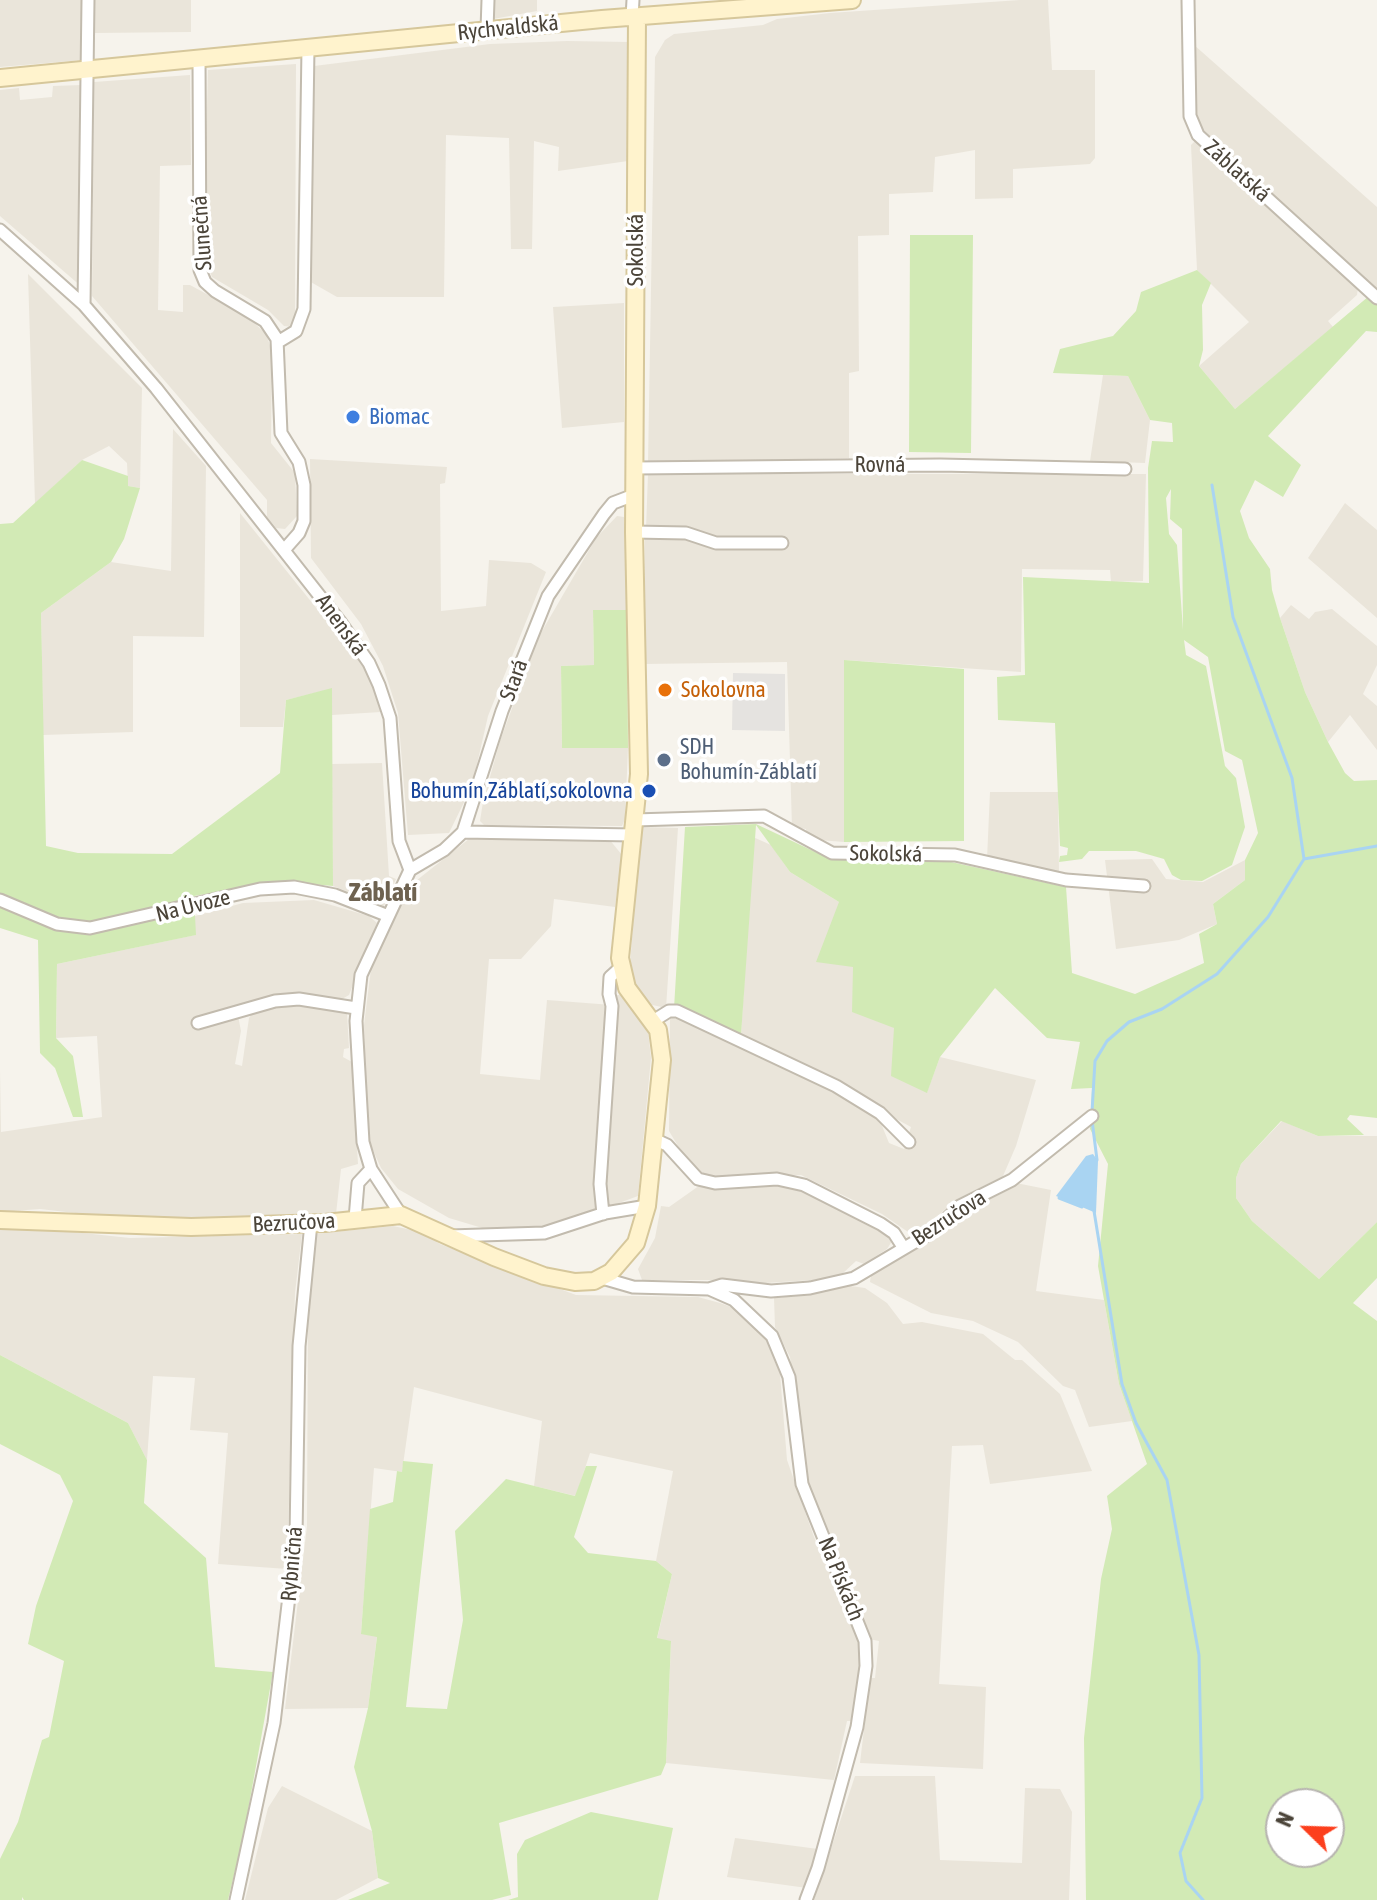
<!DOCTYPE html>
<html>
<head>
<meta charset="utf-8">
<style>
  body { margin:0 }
  #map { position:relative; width:1377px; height:1900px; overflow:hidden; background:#f6f3ec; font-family:"Asap Condensed",sans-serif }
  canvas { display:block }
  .north { position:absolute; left:1265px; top:1788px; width:80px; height:80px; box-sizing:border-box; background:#fff; border:2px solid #b7b4b0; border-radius:50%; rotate:293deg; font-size:22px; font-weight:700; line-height:32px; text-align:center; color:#4b4439 }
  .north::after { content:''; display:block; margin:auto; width:28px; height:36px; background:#fc3f1d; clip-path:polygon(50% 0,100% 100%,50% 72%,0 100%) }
</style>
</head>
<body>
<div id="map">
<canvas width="1377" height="1900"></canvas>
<div class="north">N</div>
</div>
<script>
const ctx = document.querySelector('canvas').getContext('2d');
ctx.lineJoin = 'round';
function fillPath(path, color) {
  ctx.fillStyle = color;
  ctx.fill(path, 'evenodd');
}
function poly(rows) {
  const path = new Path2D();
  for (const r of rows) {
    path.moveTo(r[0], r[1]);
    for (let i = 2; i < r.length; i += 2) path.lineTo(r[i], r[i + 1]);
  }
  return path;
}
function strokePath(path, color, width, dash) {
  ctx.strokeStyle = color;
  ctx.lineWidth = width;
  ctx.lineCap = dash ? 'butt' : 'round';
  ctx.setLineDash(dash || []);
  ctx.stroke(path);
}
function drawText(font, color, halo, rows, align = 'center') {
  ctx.font = font + ' "Asap Condensed",sans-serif';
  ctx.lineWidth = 7;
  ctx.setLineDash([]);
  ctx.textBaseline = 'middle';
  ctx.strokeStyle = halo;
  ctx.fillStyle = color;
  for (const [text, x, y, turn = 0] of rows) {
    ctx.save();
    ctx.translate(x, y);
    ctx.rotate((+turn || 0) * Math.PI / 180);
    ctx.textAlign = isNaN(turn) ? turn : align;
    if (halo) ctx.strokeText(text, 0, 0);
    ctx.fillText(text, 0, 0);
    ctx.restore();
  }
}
const residential = poly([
  [0,0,83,0,83,60,0,67],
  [95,0,191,0,191,32,95,33],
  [483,0,537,0,537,11,482,21],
  [1020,0,1048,0,1052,70,1095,70,1095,158,1090,164,1013,169,1013,198,975,199,975,150,935,157,933,192,889,194,889,235,858,236,859,371,849,373,849,458,648,463,655,57,665,40,674,34,763,25,777,19,830,13],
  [567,41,629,42,628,161,558,171,559,147,534,141,532,249,511,249,509,138,446,135,444,297,337,297,309,281,314,66,490,44],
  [1193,44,1377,207,1377,293,1204,137,1195,124],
  [296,64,295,323,293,327,284,326,268,310,212,277,206,261,206,147,208,70],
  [190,75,191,165,160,166,158,310,183,312,183,285,190,285,247,316,266,334,272,351,271,443,295,473,297,516,285,529,276,528,267,517,267,500,92,296,94,82],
  [82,85,83,288,0,216,0,90,19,88,20,100,52,97,53,86],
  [1195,141,1358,288,1357,295,1328,321,1333,327,1235,409,1199,366,1249,322,1197,270,1191,145],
  [28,274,142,388,140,488,128,486,127,463,109,446,82,460,35,504],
  [624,303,624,422,562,428,553,307],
  [1103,375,1128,376,1150,420,1145,463,1090,461],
  [173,429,206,466,204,637,133,636,133,732,43,735,41,613,111,562,171,571],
  [310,459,447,467,445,483,440,484,441,611,486,606,489,560,531,563,546,572,488,716,472,786,449,833,408,835,398,713,383,666,361,624,311,558],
  [648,474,1146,474,1143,581,1111,582,1110,570,1022,569,1021,672,844,660,844,842,807,839,806,829,792,827,787,662,644,664,645,537,719,539,646,529],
  [1345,503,1377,530,1377,618,1308,558],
  [240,513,370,675,381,712,332,715,331,689,286,700,283,727,240,727],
  [617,516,624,517,627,610,593,611,594,665,561,666,562,748,628,748,625,819,622,826,484,825,480,821,483,802,500,741,538,638,596,538],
  [1291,605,1309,619,1315,612,1332,609,1377,646,1377,665,1363,694,1377,706,1377,750,1350,715,1328,742,1305,692,1280,618],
  [382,763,389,876,396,879,384,906,333,886,332,764],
  [990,792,1058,792,1059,874,987,859],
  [640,827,678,828,666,1008,648,1004,629,979],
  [474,835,609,839,622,855,615,907,554,899,551,926,521,959,489,959,480,1074,540,1080,547,1000,612,1005,615,995,620,995,648,1031,651,1058,638,1196,543,1231,489,1230,449,1218,398,1189,381,1168,367,1137,364,1025,371,969,402,897,412,884],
  [753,837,771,845,790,872,839,902,853,967,894,1028,927,1092,940,1057,1036,1080,1016,1146,1000,1183,950,1205,923,1229,908,1232,882,1214,801,1175,710,1180,693,1171,669,1131,670,1018,688,1020,816,1079,878,1116,889,1143,904,1149,911,1127,741,1035],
  [1152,859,1166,879,1203,882,1245,860,1245,880,1213,904,1217,924,1179,940,1116,949,1105,860],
  [314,900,369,916,377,923,349,995,337,1002,302,996,238,1016,241,1031,235,1064,242,1066,249,1018,253,1012,287,1002,347,1013,349,1048,344,1049,343,1057,352,1062,358,1164,341,1169,336,1214,193,1219,128,1219,40,1209,0,1212,0,1070,1,1132,102,1117,97,1036,56,1038,57,964,195,935,195,916,243,903],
  [1282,1121,1318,1136,1377,1136,1377,1222,1319,1279,1252,1221,1236,1198,1236,1178,1241,1164],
  [769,1182,811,1191,894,1238,887,1249,864,1264,856,1261,841,1275,828,1279,750,1284,721,1280,642,1280,638,1269,655,1238,661,1206,669,1207,703,1183],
  [1016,1183,1051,1190,1036,1291,1104,1300,1119,1384,1132,1421,1089,1427,1075,1390,1063,1386,1018,1342,973,1321,931,1313,870,1282,872,1268,924,1245,962,1211],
  [393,1226,421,1232,440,1244,576,1295,698,1297,720,1303,737,1309,765,1337,780,1374,787,1460,814,1537,859,1641,862,1664,854,1721,847,1721,834,1780,666,1763,671,1642,657,1639,672,1574,656,1561,673,1471,590,1453,576,1496,534,1486,542,1421,414,1387,402,1472,374,1468,361,1633,377,1636,368,1708,285,1709,307,1526,308,1298,315,1234],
  [0,1228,45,1229,130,1238,302,1234,295,1293,287,1569,218,1564,228,1433,190,1430,195,1378,153,1376,147,1460,128,1423,0,1355],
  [843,1285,865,1288,887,1303,903,1324,922,1322,983,1334,1015,1360,1022,1360,1060,1394,1092,1471,990,1484,983,1445,952,1446,939,1684,986,1687,983,1769,860,1763,870,1678,875,1678,879,1641,869,1639,817,1513,807,1483,790,1357,775,1327,774,1298,808,1295],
  [855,1776,935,1776,940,1860,1022,1863,1025,1788,1060,1789,1072,1812,1069,1900,814,1900],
  [282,1786,372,1831,378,1878,336,1900,245,1900,268,1808],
  [735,1838,818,1849,807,1888,727,1877]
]);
const green = poly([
  [910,235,973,235,971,453,909,452],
  [1197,270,1211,283,1202,305,1203,350,1199,366,1235,409,1369,296,1377,304,1377,332,1366,331,1268,436,1301,465,1283,497,1255,480,1240,511,1249,538,1270,569,1272,590,1280,618,1305,692,1328,742,1345,773,1354,781,1377,780,1377,1118,1350,1115,1347,1119,1364,1135,1318,1136,1281,1121,1241,1164,1236,1178,1236,1198,1252,1221,1319,1279,1377,1222,1377,1278,1353,1303,1377,1321,1377,1900,1086,1900,1084,1738,1101,1579,1112,1529,1107,1496,1147,1464,1119,1384,1098,1266,1108,1164,1090,1129,1092,1088,1071,1089,1080,1042,1047,1038,995,988,940,1057,927,1093,891,1076,894,1028,852,1012,853,967,816,962,839,902,790,872,756,825,741,1035,674,1008,685,827,756,824,826,857,951,862,1066,887,1072,973,1135,994,1204,963,1199,934,1217,924,1213,904,1245,880,1245,860,1258,833,1242,760,1225,751,1208,657,1184,640,1186,655,1206,666,1225,766,1236,778,1245,827,1232,865,1202,881,1181,880,1172,875,1164,859,1136,851,1089,851,1082,859,1059,862,1060,856,1067,855,1068,848,1060,846,1055,723,998,720,997,677,1025,675,1023,577,1149,583,1148,468,1152,441,1173,442,1172,423,1150,420,1128,376,1053,373,1060,349,1113,336,1136,311,1141,292],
  [1171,489,1170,519,1182,529,1183,630,1177,545,1169,534,1166,498],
  [1281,1804,1329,1804,1329,1852,1281,1852],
  [82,460,128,476,128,486,140,488,124,539,111,562,41,613,46,846,78,853,172,854,280,773,286,700,332,688,333,886,280,881,194,896,196,935,57,964,56,1038,73,1056,83,1117,73,1117,55,1068,40,1053,38,940,0,928,0,524,13,523],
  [593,610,627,610,628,748,562,748,561,666,594,665],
  [844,660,964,669,964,841,844,842],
  [0,1355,128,1423,147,1460,144,1503,206,1558,215,1667,273,1672,243,1838,228,1900,24,1900,22,1897,22,1900,0,1900,0,1859,18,1822,42,1740,49,1737,64,1661,28,1644,36,1606,73,1501,60,1475,0,1444],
  [403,1461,433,1464,406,1707,447,1709,463,1620,455,1531,506,1479,575,1496,586,1466,597,1466,574,1537,588,1553,656,1561,672,1574,657,1638,671,1641,666,1763,661,1775,499,1823,511,1895,492,1900,348,1900,390,1883,378,1878,372,1831,354,1767,368,1708,377,1637,361,1634,370,1509,393,1502,397,1471,402,1472],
  [591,1812,673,1828,658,1900,508,1900,518,1897,517,1854,525,1840]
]);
const parking = poly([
  [733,673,785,674,785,731,732,730]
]);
const water = poly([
  [1093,1154,1098,1161,1096,1213,1056,1196,1086,1156]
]);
const stream = poly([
  [1304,859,1377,846],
  [1092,1112,1095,1061,1107,1041,1129,1022,1162,1009,1217,974,1268,917,1304,859,1292,778,1233,617,1212,485],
  [1092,1120,1097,1160],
  [1061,1195,1059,1198,1082,1207],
  [1094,1211,1122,1384,1136,1423,1167,1480,1199,1655,1202,1798,1180,1853,1186,1881,1203,1900]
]);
const street = poly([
  [1188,0,1190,116,1198,135,1377,298],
  [632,17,633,0],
  [487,30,488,0],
  [199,59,200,270,205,282,215,291,265,321,277,339,281,433,299,462,304,485,304,521,299,533,284,550],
  [0,230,84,305,156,388,341,623,369,663,379,685,390,718,399,841,410,870,361,975,356,1021,363,1142,371,1169,401,1215],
  [84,305,88,0],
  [278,342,296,331,304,309,308,48],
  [635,468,940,465,1125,469],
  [634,532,686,533,716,543,782,543],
  [635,820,764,816,832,853,955,855,1066,880,1144,886],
  [463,832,633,835],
  [410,870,444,850,463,832,502,711,548,596,604,514,613,503,634,495],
  [0,900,57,924,90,928,260,889,294,887,335,895,386,915],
  [653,1021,669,1011,677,1011,836,1086,880,1113,909,1142],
  [198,1023,275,1001,299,999,356,1008],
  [654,1139,667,1145,698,1179,715,1183,777,1179,804,1185,881,1224,894,1233,903,1247],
  [603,1214,600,1184,612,1006,609,994,610,977,620,968],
  [355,1219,358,1183,371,1169],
  [450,1236,544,1233,605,1213,647,1206],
  [602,1278,633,1287,709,1289,722,1285,771,1291,810,1288,854,1278,935,1230,960,1206,1012,1180,1092,1116],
  [709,1289,734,1300,772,1336,789,1377,802,1484,865,1641,866,1666,857,1727,818,1868,806,1900],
  [236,1900,274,1723,296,1537,299,1346,311,1223]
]);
const secondary = poly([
  [0,78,602,19,852,0],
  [0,1220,191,1227,325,1223,401,1215,494,1257,544,1276,575,1282,594,1281,611,1272,636,1243,647,1206,662,1060,658,1030,627,988,620,958,639,774,634,532,637,17]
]);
const markers = [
  [353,417,8,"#3f7fe0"],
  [665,690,8,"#e8710a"],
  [664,760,8,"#5c6f8a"],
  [649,791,8,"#1a4fb4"]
];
const streetNames = [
  ["Rychvaldská",508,28,-6],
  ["Záblatská",1237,171,42],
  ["Slunečná",202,233,-94],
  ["Sokolská",636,250,-90],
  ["Rovná",880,465],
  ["Anenská",341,625,54],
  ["Stará",514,680,-70],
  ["Sokolská",886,854,1],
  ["Na Úvoze",193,906,-14],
  ["Bezručova",949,1218,-33],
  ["Bezručova",294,1223,-3],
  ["Rybničná",292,1564,-85],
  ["Na Pískách",841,1579,68]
];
const shopNames = [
  ["Biomac",369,417]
];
const foodNames = [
  ["Sokolovna",681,690]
];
const serviceNames = [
  ["SDH",680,747],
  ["Bohumín-Záblatí",680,772]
];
const transitNames = [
  ["Bohumín,Záblatí,sokolovna",633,791]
];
const quarterNames = [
  ["Záblatí",383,893]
];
fillPath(residential, '#eae5da');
fillPath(green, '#d2eab5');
fillPath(parking, '#e5e3e0');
fillPath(water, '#a9d4f2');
strokePath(stream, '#a9d4f2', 3);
strokePath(street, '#c2bbae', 15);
strokePath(secondary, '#d6c79b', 20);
strokePath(street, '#fff', 11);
strokePath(secondary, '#fff3cd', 16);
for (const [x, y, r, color] of markers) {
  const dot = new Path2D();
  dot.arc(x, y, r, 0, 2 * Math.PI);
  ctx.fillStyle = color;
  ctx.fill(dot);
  strokePath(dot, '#fff', 3);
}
drawText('22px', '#4b4439', '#fff', streetNames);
drawText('22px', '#366cbe', '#fff', shopNames, 'left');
drawText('22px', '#c56008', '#fff', foodNames, 'left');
drawText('22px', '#4e5e75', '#fff', serviceNames, 'left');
drawText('22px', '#164399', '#fff', transitNames, 'right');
drawText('bold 26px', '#6e6250', '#fff', quarterNames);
</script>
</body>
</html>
